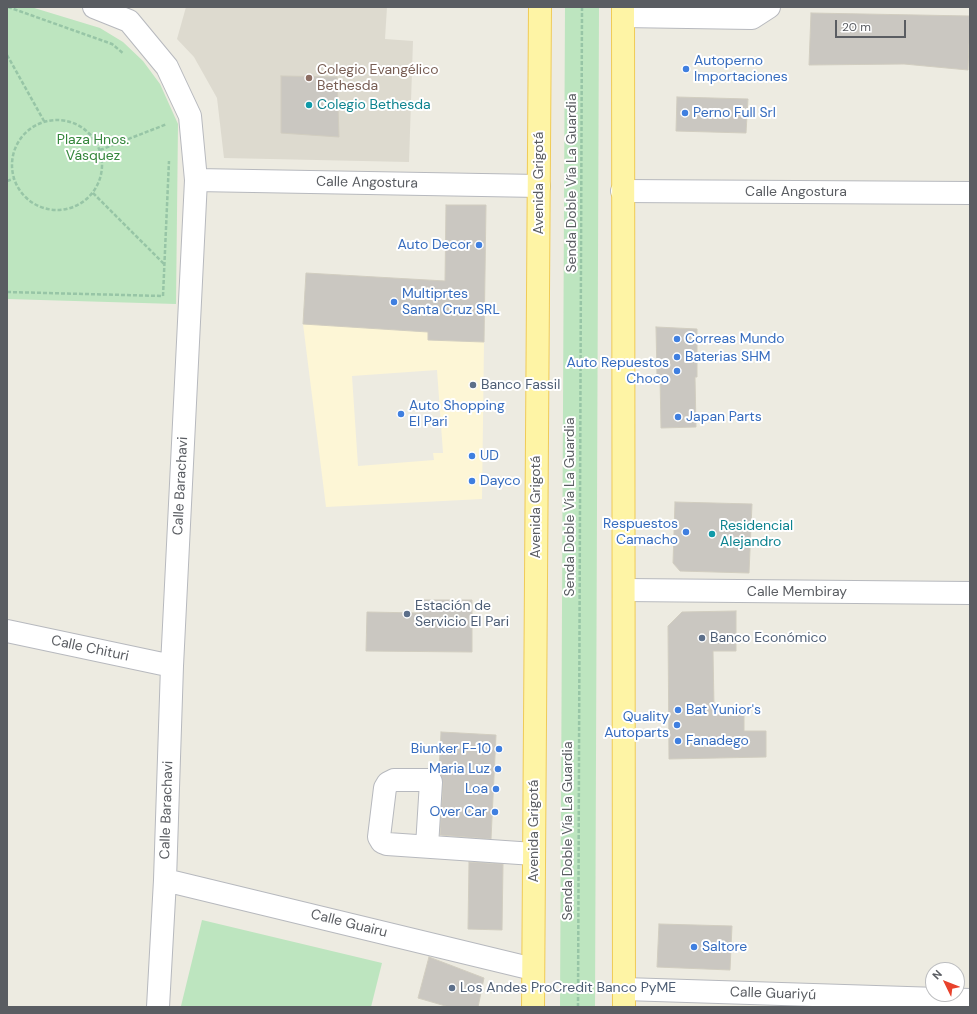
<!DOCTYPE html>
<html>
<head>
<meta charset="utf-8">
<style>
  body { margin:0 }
  #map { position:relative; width:977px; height:1014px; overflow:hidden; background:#edebe1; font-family:"DM Sans",sans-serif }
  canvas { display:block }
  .frame { position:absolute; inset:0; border:8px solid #5a5d62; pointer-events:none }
  .north { position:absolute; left:925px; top:962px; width:40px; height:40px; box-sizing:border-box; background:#fff; border:1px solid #bdbec0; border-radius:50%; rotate:313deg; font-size:11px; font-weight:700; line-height:16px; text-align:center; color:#5a5d62 }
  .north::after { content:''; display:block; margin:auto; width:14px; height:18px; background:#e8422c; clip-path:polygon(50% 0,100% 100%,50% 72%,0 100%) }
  .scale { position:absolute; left:835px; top:20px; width:71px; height:18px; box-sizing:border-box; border:2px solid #5a5d62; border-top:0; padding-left:5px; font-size:12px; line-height:14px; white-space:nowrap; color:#5a5d62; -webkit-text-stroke:3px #fff; paint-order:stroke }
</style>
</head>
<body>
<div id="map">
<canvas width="977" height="1014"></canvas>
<div class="frame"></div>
<div class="north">N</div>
<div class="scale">20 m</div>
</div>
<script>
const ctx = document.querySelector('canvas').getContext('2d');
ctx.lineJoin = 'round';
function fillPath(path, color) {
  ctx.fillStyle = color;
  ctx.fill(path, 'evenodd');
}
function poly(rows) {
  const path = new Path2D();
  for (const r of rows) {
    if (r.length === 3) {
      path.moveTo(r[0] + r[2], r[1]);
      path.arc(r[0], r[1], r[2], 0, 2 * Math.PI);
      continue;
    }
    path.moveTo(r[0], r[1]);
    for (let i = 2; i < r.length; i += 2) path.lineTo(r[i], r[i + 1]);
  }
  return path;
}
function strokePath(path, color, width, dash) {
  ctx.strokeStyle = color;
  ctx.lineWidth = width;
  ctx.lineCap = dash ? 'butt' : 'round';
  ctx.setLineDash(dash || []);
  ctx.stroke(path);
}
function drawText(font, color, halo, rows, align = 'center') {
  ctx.font = font + ' "DM Sans",sans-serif';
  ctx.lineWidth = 4;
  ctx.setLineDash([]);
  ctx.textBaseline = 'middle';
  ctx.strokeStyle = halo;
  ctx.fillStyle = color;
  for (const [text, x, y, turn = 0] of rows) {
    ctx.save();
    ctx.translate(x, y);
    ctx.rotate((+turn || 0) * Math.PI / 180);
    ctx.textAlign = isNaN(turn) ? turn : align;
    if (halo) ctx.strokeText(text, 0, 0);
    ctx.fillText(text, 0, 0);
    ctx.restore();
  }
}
const commercial = poly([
  [303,324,428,332,428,340,484,342,482,499,326,507],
  [437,370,443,453,433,453,434,460,358,466,352,376]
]);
const education = poly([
  [186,7,387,7,385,39,413,41,409,162,224,158,217,98,194,57,177,39]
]);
const green = poly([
  [7,7,31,7,100,28,123,42,143,61,160,84,178,124,176,304,7,299],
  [565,7,599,7,595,1007,560,1007],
  [202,920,382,963,371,1007,181,1006]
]);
const building = poly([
  [811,13,970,16,968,70,904,64,809,65,811,13],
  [281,76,337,77,339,137,281,133,281,76],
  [677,97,748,99,746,133,676,131,677,97],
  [446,205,486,205,484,342,428,340,428,332,303,324,306,273,445,281,446,205],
  [656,327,697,329,697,377,695,377,696,427,661,428,660,377,657,377,656,327],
  [675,502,752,504,749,573,680,571,673,563,675,502],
  [420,600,472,600,472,652,366,651,367,612,420,613,420,600],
  [736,611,736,651,713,651,714,707,744,707,744,731,766,731,766,757,669,759,668,626,682,612,736,611],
  [441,732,496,735,491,839,440,835,443,783,439,772,441,732],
  [469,862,503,864,502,930,468,929,469,862],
  [659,924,732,926,730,970,657,967,659,924],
  [429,957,484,978,478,1007,449,1007,418,998,429,957]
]);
const path = poly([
  [8,7,112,44,124,54],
  [7,55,44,121],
  [57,165,45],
  [100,150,167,124],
  [7,181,13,179],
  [93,193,164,264],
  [7,292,163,296],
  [163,296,169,161],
  [578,1007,582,7]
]);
const minor = poly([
  [94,7,129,21,167,67,190,116,196,180,172,666,165,880,158,1007],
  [623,16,752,18,769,7],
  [196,180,539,186],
  [622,191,970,193],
  [624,590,970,593],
  [7,631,172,666],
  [427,846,431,782,430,780,394,780,388,783,385,788,379,837,382,842,387,844,534,854],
  [165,880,533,969],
  [624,989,970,1000]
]);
const major = poly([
  [623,7,624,1007],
  [533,1007,540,7]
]);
const markers = [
  [686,69,4,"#3f7fe0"],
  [309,78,4,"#8d6e63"],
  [309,105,4,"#0f9aa8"],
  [685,113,4,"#3f7fe0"],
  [479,245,4,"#3f7fe0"],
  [394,302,4,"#3f7fe0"],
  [677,339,4,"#3f7fe0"],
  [677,357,4,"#3f7fe0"],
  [677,371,4,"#3f7fe0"],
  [473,385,4,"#5c6f8a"],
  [401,414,4,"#3f7fe0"],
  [678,417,4,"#3f7fe0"],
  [472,456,4,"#3f7fe0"],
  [472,481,4,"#3f7fe0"],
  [686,532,4,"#3f7fe0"],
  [712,534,4,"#0f9aa8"],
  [407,614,4,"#5c6f8a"],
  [702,638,4,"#5c6f8a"],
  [678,710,4,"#3f7fe0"],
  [677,725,4,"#3f7fe0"],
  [678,741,4,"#3f7fe0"],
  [499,749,4,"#3f7fe0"],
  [498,769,4,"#3f7fe0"],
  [496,789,4,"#3f7fe0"],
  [495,812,4,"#3f7fe0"],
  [694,947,4,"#3f7fe0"],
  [452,988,4,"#5c6f8a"]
];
const shopNames = [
  ["Autoperno",694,61],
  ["Importaciones",694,77],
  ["Perno Full Srl",693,113],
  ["Auto Decor",471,245,"right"],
  ["Multiprtes",402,294],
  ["Santa Cruz SRL",402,310],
  ["Correas Mundo",685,339],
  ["Baterias SHM",685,357],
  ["Auto Repuestos",669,363,"right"],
  ["Choco",669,379,"right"],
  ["Auto Shopping",409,406],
  ["El Pari",409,422],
  ["Japan Parts",686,417],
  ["UD",480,456],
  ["Dayco",480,481],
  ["Respuestos",678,524,"right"],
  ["Camacho",678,540,"right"],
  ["Bat Yunior's",686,710],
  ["Quality",669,717,"right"],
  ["Autoparts",669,733,"right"],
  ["Fanadego",686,741],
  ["Biunker F-10",491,749,"right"],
  ["Maria Luz",490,769,"right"],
  ["Loa",488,789,"right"],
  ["Over Car",487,812,"right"],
  ["Saltore",702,947]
];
const educationNames = [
  ["Colegio Evangélico",317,70],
  ["Bethesda",317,86]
];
const cultureNames = [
  ["Colegio Bethesda",317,105],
  ["Residencial",720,526],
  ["Alejandro",720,542]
];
const parkNames = [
  ["Plaza Hnos.",93,140],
  ["Vásquez",93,156]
];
const streetNames = [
  ["Calle Angostura",367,183,1],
  ["Avenida Grigotá",539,183,-90],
  ["Senda Doble Vía La Guardia",572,183,-90],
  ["Calle Angostura",796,192],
  ["Calle Barachavi",181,486,-87],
  ["Avenida Grigotá",536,507,-90],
  ["Senda Doble Vía La Guardia",570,507,-90],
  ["Calle Membiray",797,592],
  ["Calle Chituri",90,649,12],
  ["Calle Barachavi",167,810,-88],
  ["Avenida Grigotá",534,831,-90],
  ["Senda Doble Vía La Guardia",568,831,-90],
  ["Calle Guairu",349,924,14],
  ["Calle Guariyú",773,994,2]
];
const serviceNames = [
  ["Banco Fassil",481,385],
  ["Estación de",415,606],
  ["Servicio El Pari",415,622],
  ["Banco Económico",710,638],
  ["Los Andes ProCredit Banco PyME",460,988]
];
fillPath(commercial, '#fdf6d6');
fillPath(education, '#dddacf');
fillPath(green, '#bde5bf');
fillPath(building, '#cac7c1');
strokePath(building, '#d1cdc0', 1);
strokePath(minor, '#b7b9be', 24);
strokePath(major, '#f0cb57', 24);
strokePath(path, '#97c5a6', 2.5, [4, 2]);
strokePath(minor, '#fff', 22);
strokePath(major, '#fef4a5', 22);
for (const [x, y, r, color] of markers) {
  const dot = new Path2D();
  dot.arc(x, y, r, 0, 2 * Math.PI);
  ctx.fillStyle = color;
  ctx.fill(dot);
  strokePath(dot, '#fff', 1.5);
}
drawText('14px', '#366cbe', '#fff', shopNames, 'left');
drawText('14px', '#785e54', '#fff', educationNames, 'left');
drawText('14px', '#0d838f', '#fff', cultureNames, 'left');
drawText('14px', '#35863c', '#fff', parkNames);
drawText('14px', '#5a5d62', '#fff', streetNames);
drawText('14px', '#4e5e75', '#fff', serviceNames, 'left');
</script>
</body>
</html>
